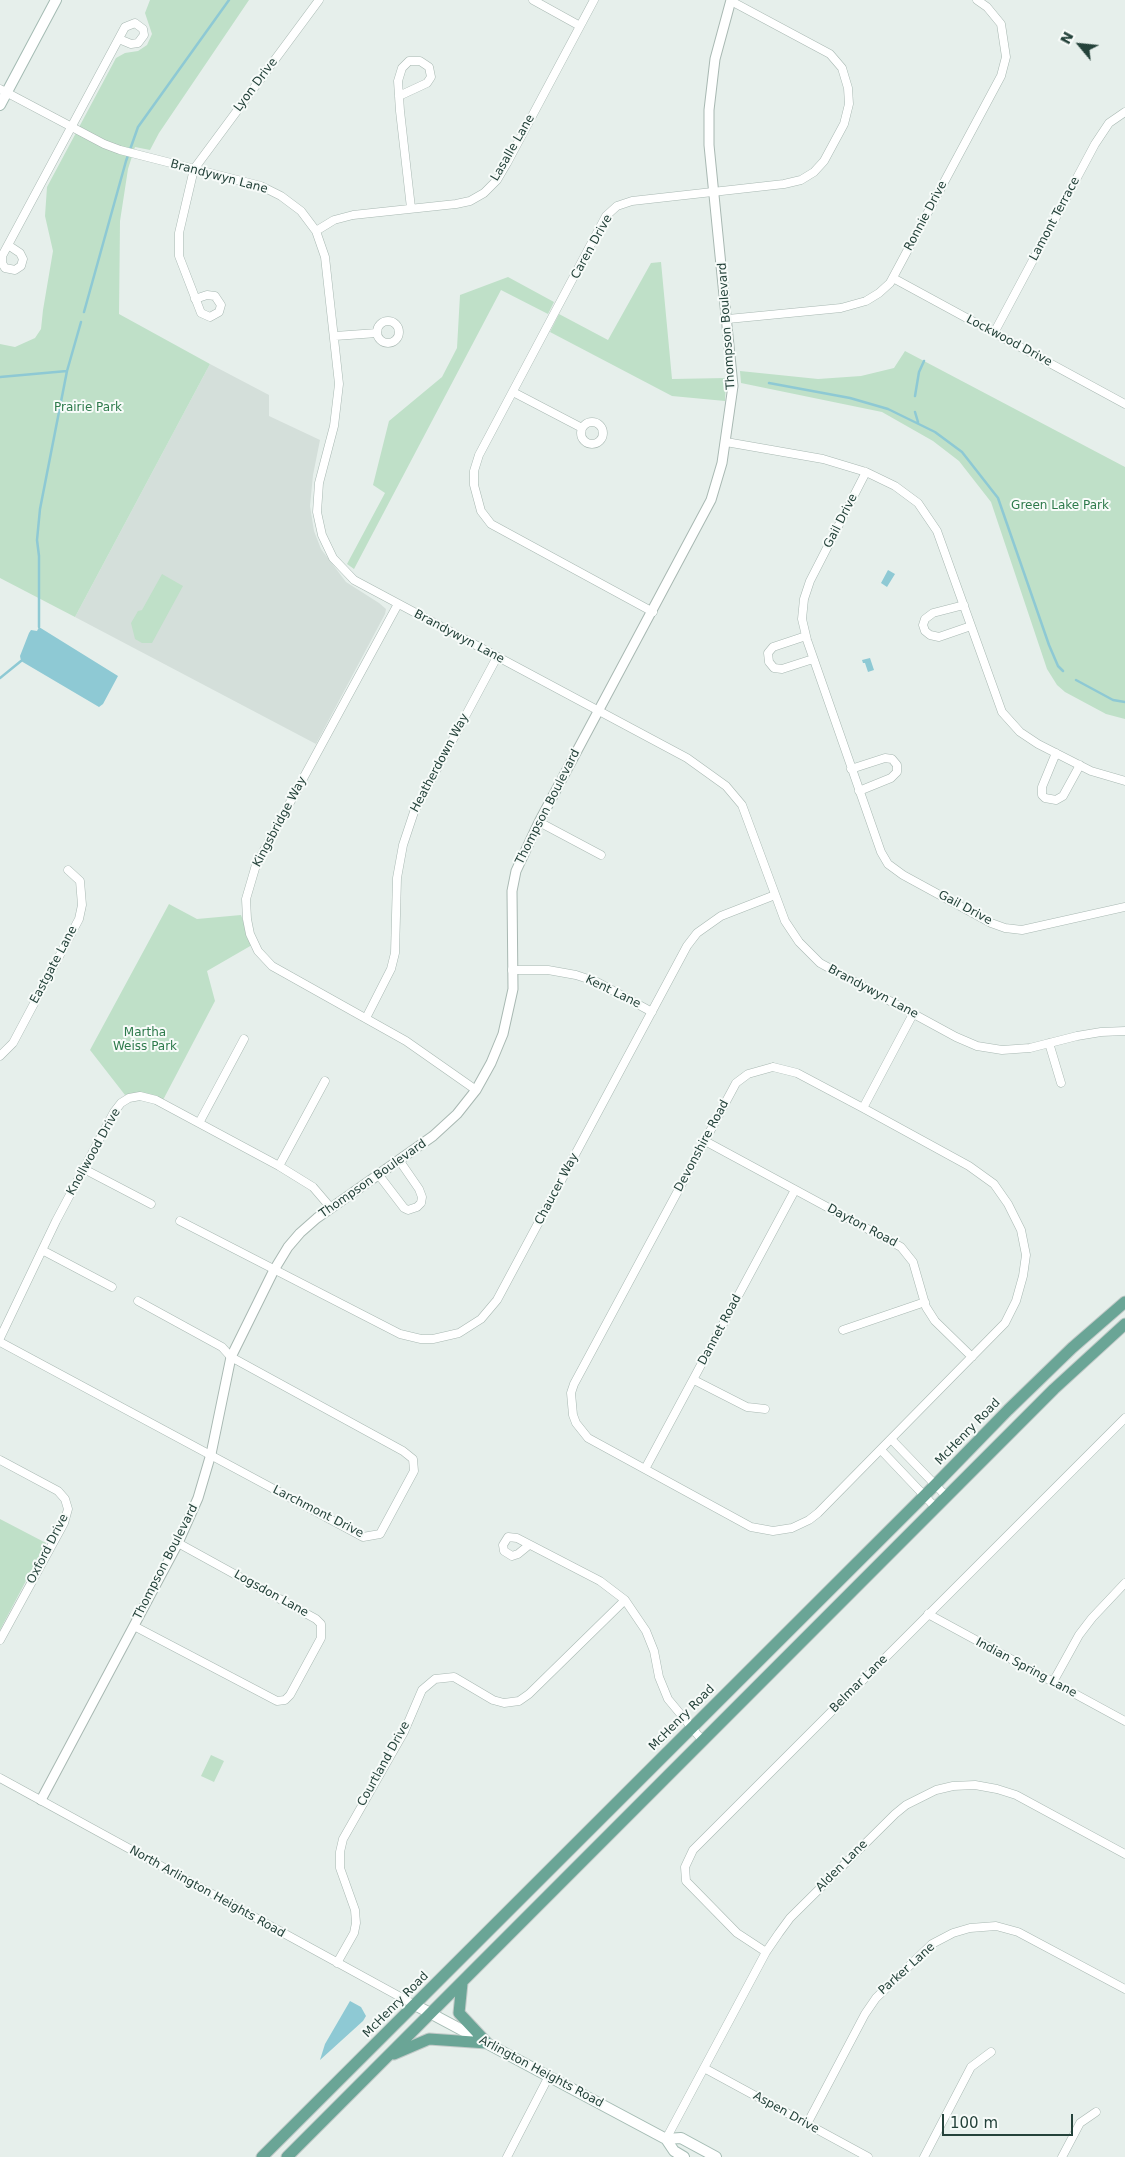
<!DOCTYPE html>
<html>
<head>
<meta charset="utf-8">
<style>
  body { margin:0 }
  #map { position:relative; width:1125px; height:2157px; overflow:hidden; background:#e6efeb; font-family:"DejaVu Sans",sans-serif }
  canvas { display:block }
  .north { position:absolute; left:1055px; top:20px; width:50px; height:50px; -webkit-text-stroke:4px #f7fbf9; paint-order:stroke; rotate:298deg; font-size:14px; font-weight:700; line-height:20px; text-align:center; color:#24423a }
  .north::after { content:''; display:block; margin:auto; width:18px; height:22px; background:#24423a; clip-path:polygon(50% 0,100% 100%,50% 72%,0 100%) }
  .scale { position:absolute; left:942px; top:2114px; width:131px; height:22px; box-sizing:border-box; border:2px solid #24423a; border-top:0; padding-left:6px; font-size:15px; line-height:18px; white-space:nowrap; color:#24423a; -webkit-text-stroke:4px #f7fbf9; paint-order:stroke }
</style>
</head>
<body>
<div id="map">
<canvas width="1125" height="2157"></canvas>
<div class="north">N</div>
<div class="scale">100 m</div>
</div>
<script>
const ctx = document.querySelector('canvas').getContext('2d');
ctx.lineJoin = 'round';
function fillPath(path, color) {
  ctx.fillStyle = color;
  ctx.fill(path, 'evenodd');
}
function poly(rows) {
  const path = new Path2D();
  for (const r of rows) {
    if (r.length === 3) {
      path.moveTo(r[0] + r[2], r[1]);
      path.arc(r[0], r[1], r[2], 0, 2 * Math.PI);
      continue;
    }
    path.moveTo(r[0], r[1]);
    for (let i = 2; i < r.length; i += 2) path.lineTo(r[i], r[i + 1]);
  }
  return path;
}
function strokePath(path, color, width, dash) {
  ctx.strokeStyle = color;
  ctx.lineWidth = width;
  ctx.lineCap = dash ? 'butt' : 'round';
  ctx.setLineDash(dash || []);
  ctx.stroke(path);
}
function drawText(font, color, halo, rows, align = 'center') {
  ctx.font = font + ' "DejaVu Sans",sans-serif';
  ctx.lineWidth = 4;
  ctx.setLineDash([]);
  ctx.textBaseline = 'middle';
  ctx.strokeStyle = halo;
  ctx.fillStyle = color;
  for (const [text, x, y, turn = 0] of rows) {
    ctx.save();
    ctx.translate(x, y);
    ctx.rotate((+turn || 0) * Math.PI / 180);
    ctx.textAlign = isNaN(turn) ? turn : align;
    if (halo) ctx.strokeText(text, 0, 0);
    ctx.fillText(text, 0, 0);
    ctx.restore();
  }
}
const built = poly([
  [210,364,269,395,269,416,320,440,313,475,310,506,314,531,321,549,346,582,379,603,386,609,385,614,316,744,75,617]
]);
const green = poly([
  [150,0,249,0,159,133,150,150,135,147,128,169,120,221,119,314,210,364,75,617,0,578,0,344,15,347,35,338,41,329,43,310,53,251,45,216,47,187,116,58,125,53,138,51,147,45,152,34,145,13],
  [661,262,672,379,726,378,725,401,672,396,550,332,559,314,608,340,651,263],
  [508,277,554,302,548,314,501,290,354,569,347,564,385,493,373,485,389,421,442,377,457,348,460,295],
  [905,351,1125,467,1125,719,1106,714,1065,692,1057,685,1047,669,991,502,959,461,933,441,882,412,741,383,740,371,818,379,861,376,894,368],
  [162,574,183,586,152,643,142,643,135,639,131,623,138,611,142,610],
  [169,904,197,919,241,915,252,945,207,971,215,1001,163,1100,141,1093,125,1095,90,1050],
  [0,1519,46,1543,0,1630],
  [211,1755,224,1761,214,1782,201,1776]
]);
const water = poly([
  [888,570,895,574,887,587,881,583],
  [39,627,118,676,103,704,99,707,21,661,20,656,29,633,31,630,37,631],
  [870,658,874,670,868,672,865,663,863,663,862,660],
  [350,2001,361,2007,366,2016,363,2021,320,2060,325,2044]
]);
const stream = poly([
  [84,312,126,161,138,127,229,0],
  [0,377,67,371],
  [769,383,850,398,888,409,935,432,962,452,998,498,1049,645,1058,666,1063,671],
  [915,396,919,372,924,361],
  [915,412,918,422],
  [39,627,39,556,37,540,40,509,67,371,81,322],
  [0,678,21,661],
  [1076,680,1113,700,1125,702]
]);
const minor = poly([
  [533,0,580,26],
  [0,89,104,144,120,150,261,186,281,196,301,211,316,231,325,257,339,384,334,426,319,483,317,512,322,535,333,558,354,580,687,758,726,786,742,805,785,921,799,942,820,963,956,1037,977,1046,1002,1050,1030,1048,1077,1036,1101,1032,1125,1031],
  [399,96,427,83,431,77,429,67,420,61,409,61,402,68,398,81,400,111,411,208],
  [316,231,334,220,353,215,456,204,470,201,484,193,497,180,507,163,594,0],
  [8,245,20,253,23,259,21,266,15,270,5,268,2,263,2,256,125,27,135,23,143,29,144,35,138,43,131,44,119,39],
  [893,278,1125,404],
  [195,299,207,295,215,296,221,305,219,312,210,317,201,313,179,256,179,233,194,169,319,0],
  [728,319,841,308,866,301,879,293,890,283,1001,76,1006,57,1001,24,987,7,977,0],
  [388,332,11],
  [994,333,1095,144,1109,123,1125,112],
  [335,336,377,333],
  [513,392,582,428],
  [592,433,11],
  [726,442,823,459,866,472,895,486,918,503,937,531,1002,712,1020,732,1038,744,1091,771,1125,781],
  [866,472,810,581,804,599,802,619,807,640,881,852,888,864,903,875,991,923,1005,928,1022,930,1125,907],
  [398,604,256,865,246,899,247,919,250,934,258,951,272,966,406,1041,476,1090],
  [964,605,933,613,925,619,923,625,925,631,930,635,939,637,971,626],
  [653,612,491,524,481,511,474,485,474,471,479,455,606,216,617,206,632,201,784,184,801,180,814,172,824,161,844,124,849,104,848,88,842,68,830,54,731,1],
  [806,636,773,647,768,653,769,662,774,668,782,669,813,659],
  [1056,753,1042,787,1042,795,1045,798,1056,800,1063,796,1080,765],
  [851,769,885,758,892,759,897,765,897,772,891,778,859,791],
  [539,822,601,855],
  [512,970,548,970,576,975,597,982,652,1012],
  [366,1018,391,969,395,953,397,878,403,845,414,812,497,657],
  [1049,1043,1061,1083],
  [0,1056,13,1043,79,919,82,905,80,881,68,870],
  [773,1067,797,1073,863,1108,969,1166,994,1184,1008,1204,1021,1230,1026,1255,1023,1276,1016,1301,1005,1323,818,1513,809,1520,792,1528,773,1531,751,1527,588,1438,576,1423,573,1415,571,1393,574,1384,736,1083,748,1074,773,1067],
  [863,1108,913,1014],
  [199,1123,244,1039],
  [705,1141,901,1247,913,1262,926,1307,935,1321,972,1357],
  [279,1166,325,1081],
  [84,1169,151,1204],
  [378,1174,404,1208,408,1210,417,1207,421,1203,422,1197,419,1189,399,1160],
  [180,1221,400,1334,421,1339,433,1339,459,1333,481,1319,497,1300,687,946,697,933,721,916,775,895],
  [42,1250,112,1287],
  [843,1330,925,1302],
  [0,1338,56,1221,114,1112,121,1103,129,1098,140,1096,156,1100,279,1166,313,1187,331,1208],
  [0,1342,363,1537,380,1534,414,1471,413,1459,403,1451,231,1357,222,1347,138,1301],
  [694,1380,747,1407,765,1409],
  [892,1440,947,1497],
  [881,1450,936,1508],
  [0,1460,58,1491,65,1499,68,1509,64,1523,0,1640],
  [645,1469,795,1190],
  [529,1545,518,1554,512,1556,504,1551,503,1545,508,1537,517,1538,600,1581,625,1600,646,1631,654,1651,659,1677,668,1699,702,1740],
  [928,1614,1125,1721],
  [134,1626,277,1701,285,1700,290,1695,321,1638,321,1624,316,1619,178,1543],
  [1053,1682,1079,1635,1092,1618,1125,1583],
  [0,1778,415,2005],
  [766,1952,737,1933,686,1881,685,1867,693,1850,1125,1418],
  [337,1963,354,1933,356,1923,355,1910,340,1868,340,1852,343,1839,404,1732,422,1690,435,1679,454,1677,493,1700,504,1703,519,1701,529,1694,625,1600],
  [704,2068,868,2157],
  [807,2124,865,2014,876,1998,932,1944,953,1933,970,1928,996,1926,1018,1932,1125,1989],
  [666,2139,766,1952,779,1933,790,1918,895,1814,906,1805,936,1790,953,1786,975,1785,997,1789,1016,1795,1125,1854],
  [507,2157,549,2076],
  [924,2157,971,2067,991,2052],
  [1062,2157,1080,2123,1096,2112]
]);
const tertiary = poly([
  [41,1800,178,1543,198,1498,211,1454,231,1357,274,1270,288,1247,300,1233,317,1218,433,1136,457,1114,476,1090,491,1063,503,1034,513,989,512,891,516,871,539,822,711,500,722,463,733,386,709,145,709,110,715,59,731,0]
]);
const secondary = poly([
  [0,105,56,0],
  [415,2005,666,2139,674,2151,684,2157],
  [666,2139,681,2138,716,2157]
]);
const primary = poly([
  [462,1983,459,2013,487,2043],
  [394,2054,429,2039,487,2043],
  [262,2157,935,1485,1008,1410,1072,1348,1125,1302],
  [287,2157,1054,1389,1125,1324]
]);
const streetNames = [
  ["Lyon Drive",256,85,-53],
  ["Lasalle Lane",513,148,-60],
  ["Brandywyn Lane",219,177,15],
  ["Ronnie Drive",926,216,-62],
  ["Lamont Terrace",1055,219,-62],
  ["Caren Drive",592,247,-61],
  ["Thompson Boulevard",727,326,-94],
  ["Lockwood Drive",1009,341,28],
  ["Gail Drive",841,521,-63],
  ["Brandywyn Lane",459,637,28],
  ["Heatherdown Way",440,763,-62],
  ["Thompson Boulevard",548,807,-63],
  ["Kingsbridge Way",280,822,-62],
  ["Gail Drive",965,908,28],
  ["Eastgate Lane",54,965,-62],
  ["Kent Lane",613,992,26],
  ["Brandywyn Lane",873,992,28],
  ["Devonshire Road",702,1146,-62],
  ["Knollwood Drive",94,1152,-61],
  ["Thompson Boulevard",373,1179,-35],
  ["Chaucer Way",557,1189,-62],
  ["Dayton Road",862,1226,28],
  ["Dannet Road",720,1330,-62],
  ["McHenry Road",968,1432,-46],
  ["Larchmont Drive",318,1512,27],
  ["Oxford Drive",48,1549,-63],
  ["Thompson Boulevard",166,1562,-63],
  ["Logsdon Lane",271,1594,29],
  ["Indian Spring Lane",1026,1668,28],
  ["Belmar Lane",859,1684,-45],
  ["McHenry Road",682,1718,-45],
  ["Courtland Drive",384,1764,-61],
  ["Alden Lane",842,1866,-45],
  ["North Arlington Heights Road",207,1892,29],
  ["Parker Lane",907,1969,-42],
  ["McHenry Road",396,2005,-45],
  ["Arlington Heights Road",541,2072,28],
  ["Aspen Drive",786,2113,29]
];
const parkNames = [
  ["Prairie Park",88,408],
  ["Green Lake Park",1060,506],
  ["Martha",145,1033],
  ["Weiss Park",145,1047]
];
fillPath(built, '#d4dfda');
fillPath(green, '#bfe0c8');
fillPath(water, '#8ec9d4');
strokePath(stream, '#8ec9d4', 2.5);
strokePath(minor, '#a8b8b2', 9);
strokePath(tertiary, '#a8b8b2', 11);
strokePath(secondary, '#a4bbb3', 12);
strokePath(primary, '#c2cac8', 13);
strokePath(minor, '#fff', 8);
strokePath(tertiary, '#fff', 9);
strokePath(secondary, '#fff', 10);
strokePath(primary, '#6aa596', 11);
drawText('12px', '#24423a', '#f7fbf9', streetNames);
drawText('12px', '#2d7a4b', '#f7fbf9', parkNames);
</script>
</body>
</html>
